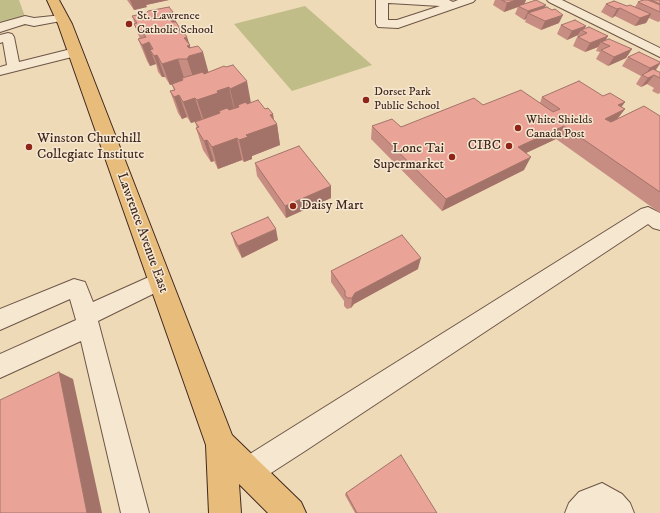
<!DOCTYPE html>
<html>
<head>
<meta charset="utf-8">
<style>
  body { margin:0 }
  canvas { display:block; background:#efdab7 }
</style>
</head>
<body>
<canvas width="660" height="513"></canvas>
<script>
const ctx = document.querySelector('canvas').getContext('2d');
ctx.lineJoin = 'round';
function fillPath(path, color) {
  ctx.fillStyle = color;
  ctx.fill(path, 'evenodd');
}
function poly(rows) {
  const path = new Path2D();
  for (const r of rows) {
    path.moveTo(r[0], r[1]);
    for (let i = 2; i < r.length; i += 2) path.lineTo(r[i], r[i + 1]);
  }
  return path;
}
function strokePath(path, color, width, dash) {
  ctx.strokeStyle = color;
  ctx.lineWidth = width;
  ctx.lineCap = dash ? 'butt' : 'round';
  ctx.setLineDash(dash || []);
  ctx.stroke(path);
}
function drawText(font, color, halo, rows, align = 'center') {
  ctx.font = font + ' "IM FELL DW Pica",serif';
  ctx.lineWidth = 3;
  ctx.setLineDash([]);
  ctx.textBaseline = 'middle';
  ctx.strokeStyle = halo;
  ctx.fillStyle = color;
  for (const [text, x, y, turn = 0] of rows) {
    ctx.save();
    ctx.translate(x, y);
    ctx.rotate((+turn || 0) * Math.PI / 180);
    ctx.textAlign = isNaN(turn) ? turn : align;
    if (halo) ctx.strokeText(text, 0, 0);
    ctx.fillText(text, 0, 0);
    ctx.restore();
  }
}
const green = poly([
  [0,0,19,0,28,25,0,31],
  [305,6,372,65,292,91,234,24]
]);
const minor = poly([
  [376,0,449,0,453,2,458,0,475,0,473,2,398,28,378,27,376,24,376,0],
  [388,3,389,3,440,6,397,20,388,20,388,3],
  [547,0,562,0,660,48,660,57,549,2,547,0],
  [62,15,66,16,68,18,66,20,34,26,25,24,0,32,0,23,25,16,34,18,62,15],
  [8,33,12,34,14,37,19,62,75,48,80,49,81,52,80,55,0,75,0,67,7,65,3,42,0,43,0,35,8,33],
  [648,207,660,213,660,230,653,228,648,224,305,451,257,482,247,486,237,482,233,472,237,462,641,209,648,207],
  [160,272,167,275,170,281,167,287,98,321,149,513,121,513,81,341,0,378,0,354,76,320,70,299,0,330,0,309,74,279,85,282,93,302,160,272],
  [602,483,622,494,630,503,634,513,565,513,569,503,579,492,602,483]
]);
const major = poly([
  [47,0,59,0,72,24,232,435,301,502,306,513,268,513,239,484,241,513,209,513,206,445,58,24,47,0]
]);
const wall = poly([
  [127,0,169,0,146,5,147,7,134,10],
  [495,0,526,0,524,4,544,8,559,23,541,30,525,22,526,19,524,20,515,14,518,7,504,12,493,5],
  [643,0,660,0,660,21,658,22,649,18,646,23,635,26,615,16,612,18,601,12,606,4,635,7,638,2],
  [173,12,176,22,179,27,182,34,187,37,190,48,208,72,251,103,265,109,273,114,274,120,277,124,280,145,252,156,252,159,244,162,242,160,218,169,214,161,211,162,203,150,196,128,197,128,195,122,191,123,187,117,182,119,178,113,170,91,174,90,172,85,170,85,165,77,162,77,158,72,156,64,150,66,147,61,138,39,140,39,134,24,135,24,132,16],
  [561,25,586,26,584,29,608,36,606,40,632,49,626,58,608,66,596,59,600,52,596,51,598,47,585,52,573,46,578,35,567,40,557,34],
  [628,57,660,64,656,70,659,72,660,72,660,93,658,94,652,91,654,88,647,84,641,87,636,84,641,76,622,66],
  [603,96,625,102,621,107,625,109,617,119,660,116,660,213,556,139,526,153,524,170,442,211,371,139,372,126,401,127,483,105,540,103,542,97],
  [255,163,331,186,331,198,286,218,257,176],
  [231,233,278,240,242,258,235,245],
  [418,269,354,304,351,308,347,309,344,306,344,301,331,282,331,271],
  [346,493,437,513,355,513,345,495]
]);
const shadedWall = poly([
  [130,0,169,0,146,5,147,7,134,10],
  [516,0,526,0,524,5,518,6,518,7,504,12,507,3],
  [546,5,542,14,528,13,526,19,524,20,528,11],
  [620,8,615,16,612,18,617,9],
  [173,12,178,28,179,27,186,48,166,14],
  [651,14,646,23,635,26,640,18],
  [563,15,559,23,541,30,545,21],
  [586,26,583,31,581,30,578,35,567,40,572,31],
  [608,36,604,43,601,42,598,47,585,52,590,43],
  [187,37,193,55,203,52,209,74,194,80,187,59,184,38],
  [149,42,154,55,157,55,165,77,162,77,154,56,150,50,156,64,150,66,142,45],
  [632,49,626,58,608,66,614,57],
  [178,59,185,81,182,78,183,82,170,85,162,64],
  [660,63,654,72,644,76,650,68],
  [654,75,647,84,641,87,648,78],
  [247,81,251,103,239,107,238,105,239,109,235,110,230,89],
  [229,87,234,109,220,113,219,111,220,116,204,121,197,100,217,91],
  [179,95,187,117,182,119,174,97],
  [195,98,202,119,191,123,183,102],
  [625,102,618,112,625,109,615,122,596,132,605,119,618,105],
  [273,114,274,125,277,124,280,145,252,156,252,159,244,162,239,140,270,115],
  [564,126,556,139,511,160,518,147],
  [237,138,242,160,218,169,212,147],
  [207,140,214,161,211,162,204,141],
  [531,157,524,170,442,211,446,199],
  [331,186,331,198,286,218,285,206],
  [276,229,278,240,242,258,238,246],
  [421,258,418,269,354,304,351,308,352,298,355,293],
  [59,372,73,379,102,513,87,513]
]);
const building = poly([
  [502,0,516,0,507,3,502,0],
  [536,0,546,5,528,11,518,6,536,0],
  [643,0,648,0,660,5,660,12,638,2,643,0],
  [651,0,660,0,660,4,651,0],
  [614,1,627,6,630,5,651,14,640,18,620,8,617,9,606,4,614,1],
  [169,7,173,12,166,14,172,22,176,22,179,27,177,29,181,34,185,34,187,37,184,38,190,45,187,46,189,48,198,46,203,52,189,56,187,59,178,59,162,64,157,55,154,56,150,50,153,49,149,42,142,45,138,39,146,37,140,29,137,29,134,24,137,23,132,16,146,13,148,11,169,7],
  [547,7,552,10,555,9,563,15,545,21,528,13,547,7],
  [575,20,586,26,572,31,561,25,575,20],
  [589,27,608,36,590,43,578,37,587,33,581,30,589,27],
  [609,39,632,49,614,57,601,50,610,46,601,42,609,39],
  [639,52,660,62,660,63,650,68,628,57,639,52],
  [233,65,247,81,230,89,229,87,217,91,218,93,197,100,195,98,183,102,179,95,174,97,170,91,175,90,172,84,183,80,182,78,203,72,204,74,224,66,226,67,233,65],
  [653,69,659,72,660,72,660,78,654,75,648,78,642,75,653,69],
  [579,81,603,96,610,93,625,102,618,105,625,109,605,119,611,122,644,106,660,116,660,192,564,126,518,147,531,157,446,199,372,126,392,119,401,127,474,98,483,105,521,90,553,112,560,109,542,97,579,81],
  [258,100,265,109,268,108,273,114,270,115,277,124,246,135,248,137,239,140,237,138,212,147,207,140,204,141,196,128,199,127,195,122,220,113,219,111,227,108,229,110,239,107,238,105,246,102,247,104,258,100],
  [299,146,331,186,285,206,255,163,299,146],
  [268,217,276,229,238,246,231,233,268,217],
  [402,235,421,258,355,293,352,298,348,298,345,296,345,291,331,271,402,235],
  [59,372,87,513,0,513,0,400,59,372],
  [401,455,437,513,357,513,346,493,401,455]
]);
const markers = [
  [129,24,4,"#8f2418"],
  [366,100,4,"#8f2418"],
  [518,128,4,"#8f2418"],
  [509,146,4,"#8f2418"],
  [29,147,4,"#8f2418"],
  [452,157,4,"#8f2418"],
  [293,206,4,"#8f2418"]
];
const farPoinames = [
  ["St. Lawrence",137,17],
  ["Catholic School",137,31],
  ["Dorset Park",374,93],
  ["Public School",374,107],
  ["White Shields",526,121],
  ["Canada Post",526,135]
];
const poiNames = [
  ["Winston Churchill",37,139],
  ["Collegiate Institute",37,155],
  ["CIBC",501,146,"right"],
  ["Lone Tai",444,149,"right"],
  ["Supermarket",444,165,"right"],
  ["Daisy Mart",301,206]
];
const streetNames = [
  ["Lawrence Avenue East",142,233,70]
];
fillPath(green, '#c0bd89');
strokePath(minor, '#6d5546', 2);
strokePath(major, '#422920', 2);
fillPath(minor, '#f5e7d0');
fillPath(major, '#e8bd7c');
fillPath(wall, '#c88d82');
fillPath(shadedWall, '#a3736a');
fillPath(building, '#e9a497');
strokePath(building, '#a3736a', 1);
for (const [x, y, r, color] of markers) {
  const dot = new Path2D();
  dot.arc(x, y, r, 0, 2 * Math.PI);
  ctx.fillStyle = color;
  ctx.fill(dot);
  strokePath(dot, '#f5e7d0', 1.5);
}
drawText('12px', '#422920', '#f5e7d0', farPoinames, 'left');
drawText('14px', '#422920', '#f5e7d0', poiNames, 'left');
drawText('14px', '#422920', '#f5e7d0', streetNames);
</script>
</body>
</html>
